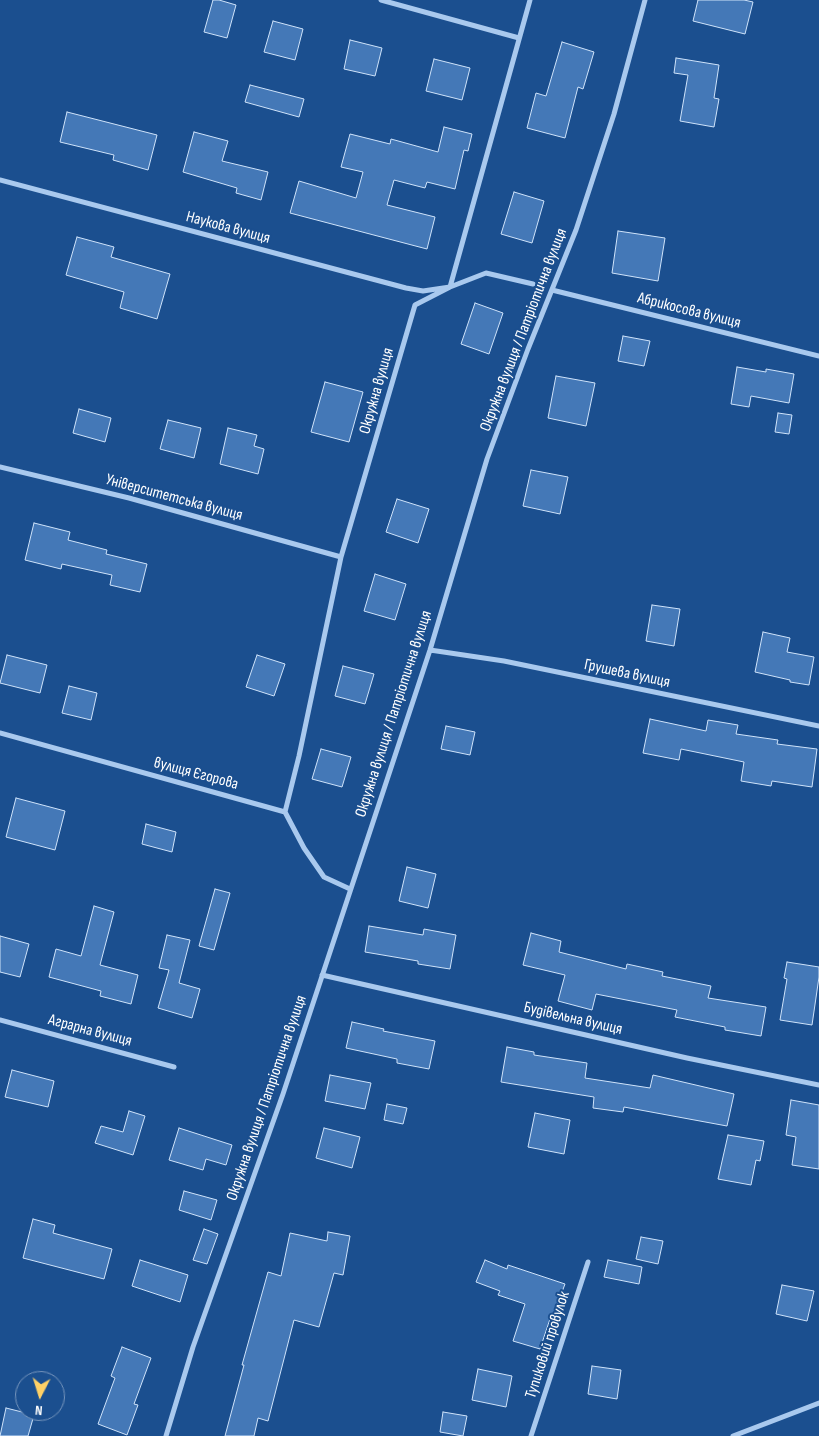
<!DOCTYPE html>
<html>
<head>
<meta charset="utf-8">
<style>
  body { margin:0 }
  #map { position:relative; width:819px; height:1436px; overflow:hidden; background:#1b4f8f; font-family:"Sofia Sans Condensed",sans-serif }
  canvas { display:block }
  .north { position:absolute; left:15px; top:1371px; width:50px; height:50px; box-sizing:border-box; background:#1b4f8f; border:1px solid #7695bc; border-radius:50%; rotate:185deg; font-size:14px; font-weight:700; line-height:20px; text-align:center; color:#fff }
  .north::after { content:''; display:block; margin:auto; width:18px; height:22px; background:#ffd166; clip-path:polygon(50% 0,100% 100%,50% 72%,0 100%) }
</style>
</head>
<body>
<div id="map">
<canvas width="819" height="1436"></canvas>
<div class="north">N</div>
</div>
<script>
const ctx = document.querySelector('canvas').getContext('2d');
ctx.lineJoin = 'round';
function fillPath(path, color) {
  ctx.fillStyle = color;
  ctx.fill(path, 'evenodd');
}
function poly(rows) {
  const path = new Path2D();
  for (const r of rows) {
    path.moveTo(r[0], r[1]);
    for (let i = 2; i < r.length; i += 2) path.lineTo(r[i], r[i + 1]);
  }
  return path;
}
function strokePath(path, color, width, dash) {
  ctx.strokeStyle = color;
  ctx.lineWidth = width;
  ctx.lineCap = dash ? 'butt' : 'round';
  ctx.setLineDash(dash || []);
  ctx.stroke(path);
}
function drawText(font, color, halo, rows, align = 'center') {
  ctx.font = font + ' "Sofia Sans Condensed",sans-serif';
  ctx.lineWidth = 4;
  ctx.setLineDash([]);
  ctx.textBaseline = 'middle';
  ctx.strokeStyle = halo;
  ctx.fillStyle = color;
  for (const [text, x, y, turn = 0] of rows) {
    ctx.save();
    ctx.translate(x, y);
    ctx.rotate((+turn || 0) * Math.PI / 180);
    ctx.textAlign = isNaN(turn) ? turn : align;
    if (halo) ctx.strokeText(text, 0, 0);
    ctx.fillText(text, 0, 0);
    ctx.restore();
  }
}
const building = poly([
  [213,0,219,0,236,5,227,38,204,32,213,0],
  [698,0,744,0,753,2,745,34,693,21,698,0],
  [273,21,303,29,295,60,264,52,273,21],
  [350,40,382,48,375,76,344,69,350,40],
  [562,42,594,52,583,89,578,87,565,138,527,128,536,93,546,96,562,42],
  [676,58,719,65,714,98,719,99,714,127,680,121,688,75,674,73,676,58],
  [434,59,470,68,462,100,426,91,434,59],
  [250,85,304,99,299,117,245,102,250,85],
  [67,112,157,135,148,170,113,160,114,155,60,142,67,112],
  [444,127,472,134,468,151,464,150,455,189,427,182,425,188,394,180,387,205,435,217,427,249,290,213,299,181,356,198,363,172,341,167,350,134,390,144,391,139,438,152,444,127],
  [194,132,228,141,222,161,268,172,261,200,236,193,237,188,183,172,194,132],
  [514,192,544,201,532,243,501,234,514,192],
  [618,231,665,238,658,281,612,273,618,231],
  [77,237,114,247,111,257,170,274,157,319,120,308,124,292,66,275,77,237],
  [475,303,503,313,489,354,461,344,475,303],
  [623,336,650,341,644,366,618,361,623,336],
  [737,367,766,372,766,369,794,374,789,403,751,396,749,407,731,404,737,367],
  [556,376,595,383,586,426,548,418,556,376],
  [325,382,363,392,349,442,311,432,325,382],
  [79,409,111,418,105,442,73,433,79,409],
  [778,413,792,415,789,434,775,432,778,413],
  [168,420,201,428,194,458,160,449,168,420],
  [228,428,257,435,254,446,264,449,258,474,220,464,228,428],
  [531,470,568,477,560,514,523,506,531,470],
  [397,499,429,509,418,543,386,532,397,499],
  [34,523,70,532,68,540,107,550,106,554,147,564,140,592,110,585,112,575,62,564,61,569,25,560,34,523],
  [375,574,406,584,395,620,364,611,375,574],
  [652,605,680,609,674,646,646,641,652,605],
  [763,632,790,638,787,652,814,657,809,685,790,682,790,680,755,672,763,632],
  [7,655,47,665,40,693,0,683,7,655],
  [257,655,285,664,274,696,246,687,257,655],
  [343,666,374,674,365,704,335,696,343,666],
  [69,686,97,693,91,720,62,713,69,686],
  [650,719,706,731,708,720,738,725,736,734,778,740,777,744,817,749,812,787,772,781,771,786,741,781,744,762,681,749,679,760,643,753,650,719],
  [446,726,475,732,470,755,441,749,446,726],
  [321,749,351,757,342,787,312,779,321,749],
  [16,798,65,811,55,850,6,837,16,798],
  [146,824,176,832,172,852,142,844,146,824],
  [407,867,436,874,428,908,399,901,407,867],
  [215,889,230,893,214,950,199,946,215,889],
  [94,906,114,912,100,965,138,975,131,1004,100,996,101,991,49,977,56,949,81,956,94,906],
  [369,926,423,935,424,929,456,935,450,969,418,964,418,961,365,952,369,926],
  [531,933,561,941,559,952,626,969,627,964,663,972,662,976,711,986,708,998,766,1007,761,1036,725,1030,725,1027,675,1017,677,1010,596,994,592,1010,558,1001,565,975,523,965,531,933],
  [167,935,190,940,179,983,200,989,192,1018,158,1008,169,970,159,968,167,935],
  [0,936,29,944,20,977,0,972,0,936],
  [787,962,819,967,819,977,812,1025,780,1020,787,979,784,978,787,962],
  [352,1022,384,1029,383,1031,435,1041,429,1069,397,1063,397,1059,346,1048,352,1022],
  [507,1047,534,1052,534,1055,587,1063,585,1078,650,1088,653,1075,734,1094,727,1126,624,1107,623,1112,593,1108,594,1097,501,1082,507,1047],
  [12,1070,54,1081,48,1107,5,1097,12,1070],
  [330,1075,371,1083,365,1109,325,1101,330,1075],
  [791,1100,819,1105,819,1169,792,1165,796,1137,786,1135,791,1100],
  [387,1104,407,1108,403,1124,384,1120,387,1104],
  [129,1111,145,1116,133,1155,95,1143,101,1126,123,1132,129,1111],
  [535,1113,570,1120,564,1154,528,1147,535,1113],
  [179,1128,232,1145,226,1165,206,1159,203,1170,169,1160,179,1128],
  [324,1128,360,1137,352,1168,316,1158,324,1128],
  [728,1135,764,1141,760,1161,756,1160,751,1185,718,1179,728,1135],
  [184,1191,217,1200,211,1220,179,1210,184,1191],
  [33,1219,55,1225,53,1233,112,1249,104,1279,23,1258,33,1219],
  [204,1229,218,1234,207,1264,193,1260,204,1229],
  [328,1232,350,1236,343,1275,334,1273,319,1327,294,1320,268,1421,258,1418,254,1436,225,1436,244,1365,242,1365,268,1272,281,1276,290,1233,327,1241,328,1232],
  [641,1237,663,1241,658,1264,636,1259,641,1237],
  [140,1260,188,1275,180,1302,132,1286,140,1260],
  [485,1260,507,1269,508,1265,565,1284,553,1316,551,1316,540,1349,513,1341,525,1304,498,1295,500,1291,476,1282,485,1260],
  [608,1260,642,1267,639,1284,604,1277,608,1260],
  [782,1285,814,1291,807,1321,776,1314,782,1285],
  [122,1347,151,1358,134,1404,138,1405,127,1435,98,1424,115,1378,111,1376,122,1347],
  [592,1366,621,1370,617,1399,588,1394,592,1366],
  [478,1369,512,1376,506,1407,472,1400,478,1369],
  [6,1408,34,1415,28,1436,0,1436,6,1408],
  [443,1412,467,1416,463,1436,440,1432,443,1412]
]);
const minor = poly([
  [381,0,519,38],
  [0,180,406,288,423,291,450,287,486,273,533,284],
  [552,290,819,356],
  [0,467,129,498,341,557],
  [430,650,504,661,819,726],
  [0,733,285,812,304,848,324,877,350,889],
  [285,812,299,756,341,557,415,305,450,287,530,0],
  [322,975,687,1058,819,1085],
  [0,1020,174,1067],
  [166,1436,193,1347,283,1094,430,650,487,459,528,349,576,230,614,114,645,0],
  [531,1436,588,1262],
  [733,1436,819,1403]
]);
const streetNames = [
  ["Наукова вулиця",228,228,15],
  ["Абрикосова вулиця",689,311,14],
  ["Окружна вулиця / Патріотична вулиця",524,330,-69],
  ["Окружна вулиця",377,391,-74],
  ["Університетська вулиця",174,498,15],
  ["Грушева вулиця",627,674,12],
  ["Окружна вулиця / Патріотична вулиця",394,714,-72],
  ["вулиця Єгорова",196,774,15],
  ["Будівельна вулиця",573,1019,13],
  ["Аграрна вулиця",90,1031,15],
  ["Окружна вулиця / Патріотична вулиця",267,1098,-71],
  ["Тупиковий провулок",548,1345,-72]
];
fillPath(building, '#4478b7');
strokePath(building, '#cfe3fa', 1);
strokePath(minor, '#a9c9ee', 5);
drawText('16px', '#fff', '#1b4f8f', streetNames);
</script>
</body>
</html>
